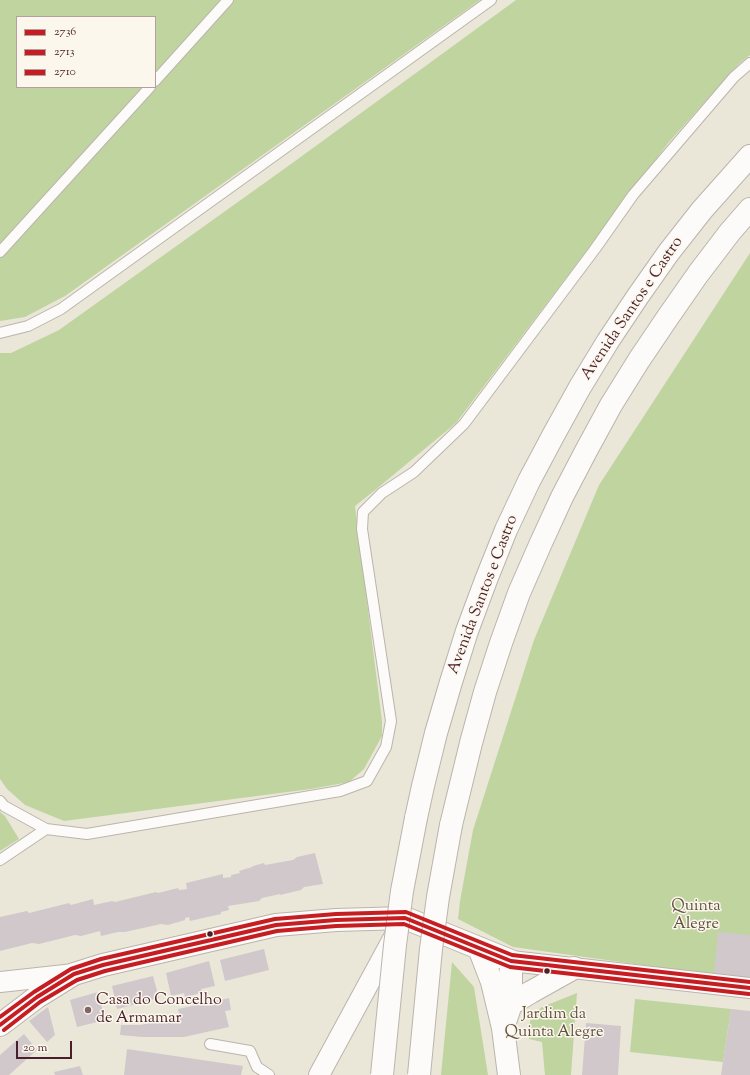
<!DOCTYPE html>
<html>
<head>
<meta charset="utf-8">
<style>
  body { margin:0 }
  #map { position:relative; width:750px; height:1075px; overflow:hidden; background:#eae7d9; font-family:"Sorts Mill Goudy",serif }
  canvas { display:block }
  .legend { position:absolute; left:16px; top:16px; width:140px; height:72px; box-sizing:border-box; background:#fbf7ec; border:1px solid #b4a19f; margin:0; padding:5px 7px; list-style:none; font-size:12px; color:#4a1f2b }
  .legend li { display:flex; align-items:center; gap:8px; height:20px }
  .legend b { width:20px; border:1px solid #b4a19f }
  .scale { position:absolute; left:16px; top:1041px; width:56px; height:18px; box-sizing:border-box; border:2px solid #4a1f2b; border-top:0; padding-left:5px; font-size:12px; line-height:14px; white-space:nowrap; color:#4a1f2b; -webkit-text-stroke:3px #fbf7ec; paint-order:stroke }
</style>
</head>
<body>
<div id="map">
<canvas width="750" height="1075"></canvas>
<ul class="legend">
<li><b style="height:5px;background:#c61d23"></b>2736</li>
<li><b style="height:5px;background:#c61d23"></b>2713</li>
<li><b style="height:5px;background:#c61d23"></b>2710</li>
</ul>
<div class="scale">20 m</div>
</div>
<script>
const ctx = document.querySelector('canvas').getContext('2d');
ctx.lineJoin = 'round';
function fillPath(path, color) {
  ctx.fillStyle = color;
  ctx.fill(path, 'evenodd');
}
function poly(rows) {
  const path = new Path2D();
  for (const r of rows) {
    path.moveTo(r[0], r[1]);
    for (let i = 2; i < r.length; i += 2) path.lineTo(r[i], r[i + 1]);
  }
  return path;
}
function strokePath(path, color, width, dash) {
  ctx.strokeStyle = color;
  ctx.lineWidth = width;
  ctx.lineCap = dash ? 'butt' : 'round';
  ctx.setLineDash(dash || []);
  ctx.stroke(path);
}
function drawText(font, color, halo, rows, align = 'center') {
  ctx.font = font + ' "Sorts Mill Goudy",serif';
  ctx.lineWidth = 3;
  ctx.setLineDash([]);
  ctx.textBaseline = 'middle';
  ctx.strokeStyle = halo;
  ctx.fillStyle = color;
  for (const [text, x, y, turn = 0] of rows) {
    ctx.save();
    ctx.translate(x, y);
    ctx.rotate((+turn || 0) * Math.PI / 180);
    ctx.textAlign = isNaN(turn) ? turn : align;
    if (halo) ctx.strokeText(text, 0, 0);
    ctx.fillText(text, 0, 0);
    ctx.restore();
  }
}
const green = poly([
  [0,0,480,0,65,296,25,317,0,321],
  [17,17,155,17,155,87,17,87],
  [516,0,750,0,750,55,739,64,669,142,456,423,374,491,355,506,382,721,382,736,364,769,349,782,311,789,64,821,25,805,7,789,0,779,0,353,11,353,59,330,291,164],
  [750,253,750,978,714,975,513,947,458,919,460,901,473,830,534,640,599,485],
  [0,812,5,816,19,839,0,851],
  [452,962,474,987,488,1075,441,1075],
  [577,993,571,1075,545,1075,542,1042,529,1039,530,1021,535,1013,542,1007],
  [635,999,731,1009,723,1062,630,1052]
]);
const building = poly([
  [315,853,323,884,304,887,301,890,280,895,280,894,262,898,259,901,228,906,229,910,221,912,221,914,190,921,189,917,185,918,185,920,168,925,161,924,125,932,118,932,101,936,100,931,81,936,75,935,39,944,32,943,0,951,0,917,27,911,29,913,69,903,71,905,93,899,94,905,112,901,115,902,156,892,158,893,178,888,179,890,187,889,186,883,223,874,223,878,231,877,231,875,240,873,239,871,252,867,253,866,264,863,265,865,293,860,297,857],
  [718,932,750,935,750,978,714,975],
  [264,949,269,970,225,981,220,960],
  [209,961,215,986,201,989,202,993,185,997,184,993,171,996,166,973],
  [153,976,159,998,117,1009,112,986],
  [98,992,105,1020,77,1027,70,1000],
  [229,998,231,1010,225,1011,229,1027,184,1037,142,1037,120,1035,121,1025,140,1025,180,1018,178,1009],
  [48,1007,55,1035,47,1042,29,1021],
  [731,1009,750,1011,750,1075,721,1075],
  [586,1023,621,1026,618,1075,582,1075],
  [24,1034,37,1050,9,1075,0,1075,0,1055],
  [127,1049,243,1066,241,1075,124,1075],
  [80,1066,83,1075,55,1075,54,1072]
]);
const service = poly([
  [155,81,228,0],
  [0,252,150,87],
  [0,333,28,326,61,309,491,0],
  [0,801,4,806,46,829,87,834,340,791,367,781,386,747,391,721,362,529,363,512,382,493,414,472,464,424,595,249,633,195,734,77,750,63],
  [0,860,46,829],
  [210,1044,250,1051,257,1067,269,1075]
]);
const minor = poly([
  [511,961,750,988],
  [0,982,74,974],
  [319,1075,395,935]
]);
const tertiary = poly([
  [479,948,492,982,503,1028,509,1075],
  [511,1004,531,992,574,968],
  [0,1025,37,997,74,974,103,965,276,925,336,920,405,918,511,961,511,1004,503,1028]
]);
const primary = poly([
  [416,818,423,786,436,733,451,682,467,631,486,580,506,530,529,481,554,434,580,387,608,341,638,296,669,252,702,210,750,156],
  [451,825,471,743,485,692,501,643,519,593,540,545,562,497,586,451,611,405,639,360,668,317,698,274,730,232,750,209]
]);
const primaryBridge = poly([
  [382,1075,395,945,402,891,416,818],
  [419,1075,431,949,438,897,451,825]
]);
const bus1 = poly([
  [0,1025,37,997,74,974,103,965,276,925,336,920,405,918,511,961,750,988]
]);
const bus2 = poly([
  [4,1030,40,1002,77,980,105,971,277,931,336,926,404,924,510,967,749,994]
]);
const bus3 = poly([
  [0,1017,34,992,71,969,101,959,275,919,336,914,406,912,512,955,750,982]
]);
const markers = [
  [210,934,3.5,"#4a1f2b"],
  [547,971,3.5,"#4a1f2b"],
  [88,1010,4,"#826568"]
];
const streetNames = [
  ["Avenida Santos e Castro",633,309,-56],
  ["Avenida Santos e Castro",484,595,-69]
];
const parkNames = [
  ["Quinta",696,907],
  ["Alegre",696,925],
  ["Jardim da",554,1015],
  ["Quinta Alegre",554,1033]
];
const poiNames = [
  ["Casa do Concelho",96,1001],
  ["de Armamar",96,1019]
];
fillPath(green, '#c0d49f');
fillPath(building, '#d0c8cb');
strokePath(service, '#bbb4ac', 12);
strokePath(minor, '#bbb4ac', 22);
strokePath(tertiary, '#bbb4ac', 24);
strokePath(primary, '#bbb4ac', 24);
strokePath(service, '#fcfbf9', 10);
strokePath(minor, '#fcfbf9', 20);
strokePath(tertiary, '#fcfbf9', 22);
strokePath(primary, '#fcfbf9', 22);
strokePath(primaryBridge, '#bbb4ac', 24, []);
strokePath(primaryBridge, '#fcfbf9', 22);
strokePath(bus1, '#c61d23', 4);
strokePath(bus2, '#c61d23', 4);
strokePath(bus3, '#c61d23', 4);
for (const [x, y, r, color] of markers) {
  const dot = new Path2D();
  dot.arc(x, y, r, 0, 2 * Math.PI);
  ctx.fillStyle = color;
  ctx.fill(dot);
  strokePath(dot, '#fbf7ec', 1.5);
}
drawText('16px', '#4a1f2b', '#fbf7ec', streetNames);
drawText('16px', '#635140', '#fbf7ec', parkNames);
drawText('16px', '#4a1f2b', '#fbf7ec', poiNames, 'left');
</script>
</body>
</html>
